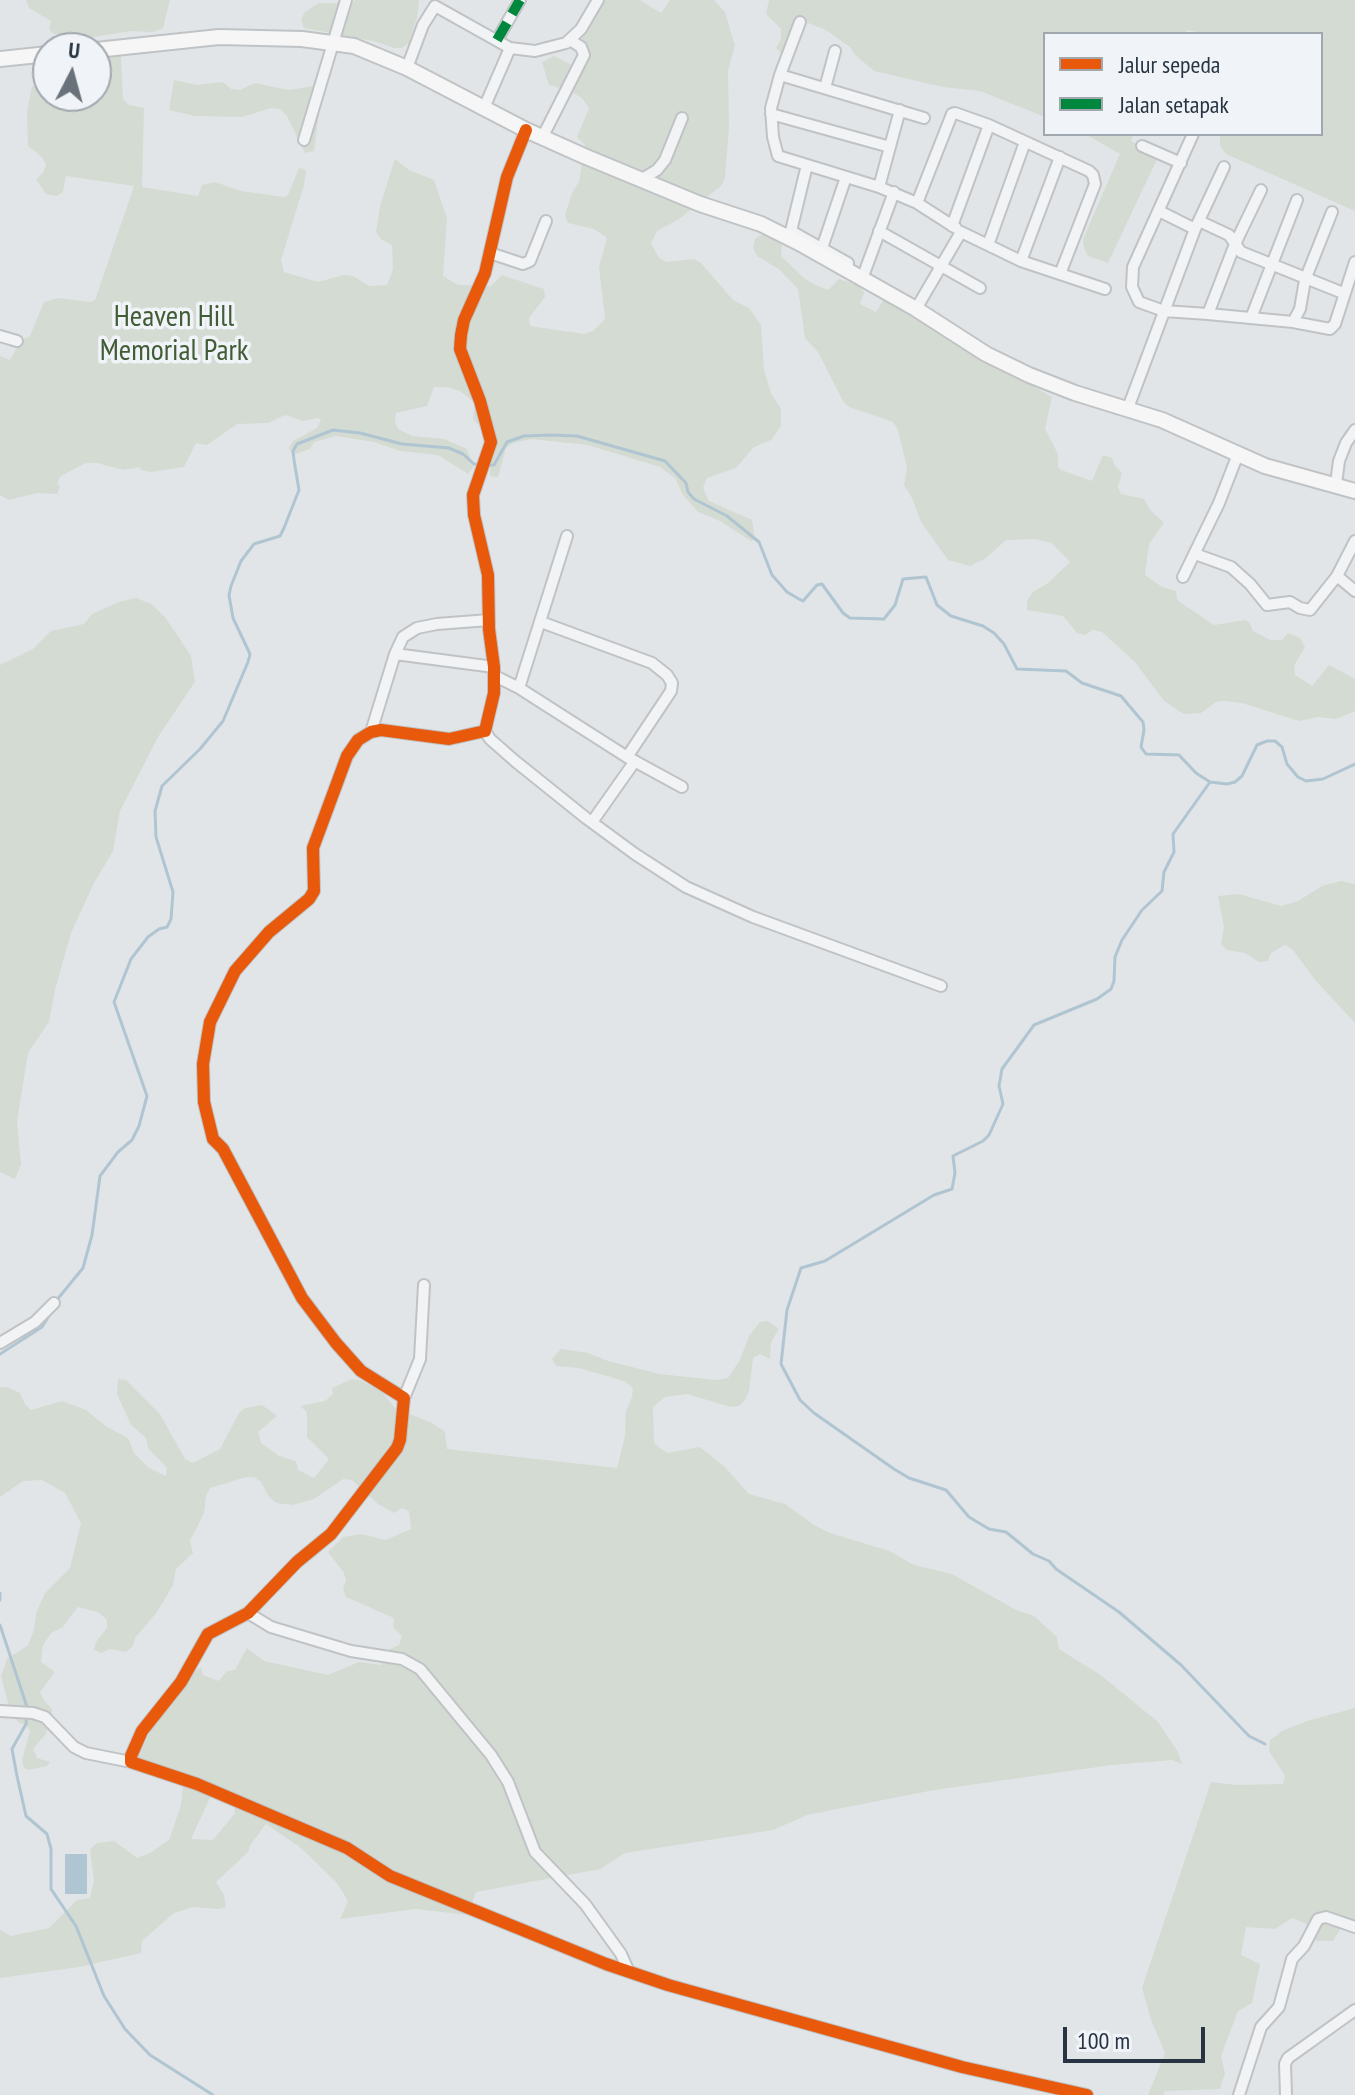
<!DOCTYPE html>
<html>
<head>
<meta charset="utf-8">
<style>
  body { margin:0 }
  #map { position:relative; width:1355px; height:2095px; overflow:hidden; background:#e2e5e7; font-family:"PT Sans Narrow",sans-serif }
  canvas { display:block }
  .legend { position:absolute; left:1043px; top:32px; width:280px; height:104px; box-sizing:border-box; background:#f0f3f7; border:2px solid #a0a7ae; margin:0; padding:10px 14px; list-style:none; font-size:24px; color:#283441 }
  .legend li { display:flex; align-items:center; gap:16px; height:40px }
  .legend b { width:40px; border:2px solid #a0a7ae }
  .north { position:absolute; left:32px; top:32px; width:80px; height:80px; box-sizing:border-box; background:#f0f3f7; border:2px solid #a0a7ae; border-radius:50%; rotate:6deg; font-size:22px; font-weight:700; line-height:32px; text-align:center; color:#283441 }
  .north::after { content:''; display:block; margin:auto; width:28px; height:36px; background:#69727b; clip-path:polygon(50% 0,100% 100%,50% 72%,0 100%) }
  .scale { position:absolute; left:1063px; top:2027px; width:142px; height:36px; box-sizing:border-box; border:4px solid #283441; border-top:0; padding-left:10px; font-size:24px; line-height:28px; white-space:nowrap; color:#283441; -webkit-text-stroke:6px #f0f3f7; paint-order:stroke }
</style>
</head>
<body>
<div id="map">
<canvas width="1355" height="2095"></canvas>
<ul class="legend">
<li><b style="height:10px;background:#e8590c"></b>Jalur sepeda</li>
<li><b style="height:10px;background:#00873e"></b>Jalan setapak</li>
</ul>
<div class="north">U</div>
<div class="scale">100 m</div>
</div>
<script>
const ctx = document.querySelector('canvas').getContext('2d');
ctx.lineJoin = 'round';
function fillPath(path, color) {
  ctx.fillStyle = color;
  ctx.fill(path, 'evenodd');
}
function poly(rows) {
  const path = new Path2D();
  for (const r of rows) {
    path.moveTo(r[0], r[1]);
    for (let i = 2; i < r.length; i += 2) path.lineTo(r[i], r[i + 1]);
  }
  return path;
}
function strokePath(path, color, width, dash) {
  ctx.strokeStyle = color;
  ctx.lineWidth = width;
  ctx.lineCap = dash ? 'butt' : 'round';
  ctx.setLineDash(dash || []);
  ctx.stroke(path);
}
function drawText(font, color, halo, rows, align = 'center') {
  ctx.font = font + ' "PT Sans Narrow",sans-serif';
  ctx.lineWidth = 7;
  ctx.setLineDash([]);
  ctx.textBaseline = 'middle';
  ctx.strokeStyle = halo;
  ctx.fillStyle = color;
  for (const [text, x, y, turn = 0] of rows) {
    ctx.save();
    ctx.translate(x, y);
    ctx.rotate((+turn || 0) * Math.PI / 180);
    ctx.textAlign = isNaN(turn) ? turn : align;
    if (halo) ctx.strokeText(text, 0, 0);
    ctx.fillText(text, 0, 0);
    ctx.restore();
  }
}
const green = poly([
  [26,0,170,0,163,28,153,32,131,31,88,38,54,34,49,29,51,21,29,8],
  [355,0,419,0,417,18,409,43,402,48,394,48,377,42,304,28,301,19,305,12,319,3,353,3],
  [606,0,640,0,661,13,670,0,714,0,725,12,732,36,735,45,728,71,729,127,725,178,721,186,679,219,657,231,651,243,659,258,667,262,694,259,701,263,733,300,749,308,761,325,764,370,771,393,781,409,781,426,771,440,754,447,736,468,707,478,703,488,709,501,752,520,755,539,751,541,720,521,698,512,683,495,675,478,660,467,588,445,531,439,513,443,506,448,498,477,490,476,490,459,483,429,473,419,475,403,460,391,447,387,434,387,427,406,396,413,395,421,398,429,412,436,444,439,467,449,474,467,468,474,438,455,400,451,374,442,336,436,314,442,310,449,292,455,289,447,293,441,317,428,321,419,317,418,303,421,285,415,268,423,237,424,207,445,196,443,184,467,151,472,141,470,140,467,124,470,97,463,86,463,61,476,57,483,60,487,57,494,37,493,9,500,0,495,0,356,10,360,21,340,30,336,44,302,58,298,90,302,95,300,134,186,66,176,63,192,56,196,46,194,36,179,43,173,46,165,42,157,28,146,27,112,32,86,48,88,48,96,89,99,90,96,96,96,97,54,121,56,123,99,129,105,144,108,142,187,198,196,202,185,215,182,241,191,284,197,288,195,299,168,304,169,306,172,304,185,281,260,284,272,318,282,344,275,353,276,369,286,387,285,393,269,392,245,381,239,376,232,380,206,395,159,409,170,434,180,447,218,443,276,458,285,491,286,502,275,544,289,545,297,529,318,530,326,584,334,593,331,605,319,599,267,607,238,594,229,568,223,565,215,572,193,579,182,585,145,577,137,589,108,582,98,567,89,549,85,542,62,554,56,574,66,582,62,589,49,582,39,584,30],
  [769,0,1355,0,1355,211,1226,154,1220,146,1220,134,1321,134,1321,34,1207,34,1187,30,1184,34,1045,34,1045,117,980,91,943,87,874,71,854,54,850,47,826,30,798,19,783,55,776,48,781,39,781,29,766,14],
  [174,80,197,85,223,82,231,89,240,90,255,83,289,90,314,86,322,90,314,151,305,153,287,116,280,109,271,108,242,117,195,116,169,110],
  [1085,134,1133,134,1131,141,1159,155,1108,263,1088,256,1084,248,1083,239,1120,154],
  [765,233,782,245,781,256,805,279,816,285,828,290,839,279,860,286,864,293,860,304,876,312,884,299,1052,397,1045,429,1058,454,1058,467,1061,470,1092,481,1103,455,1112,458,1115,466,1122,473,1118,487,1121,494,1144,499,1150,510,1164,523,1149,544,1145,575,1162,587,1176,591,1177,600,1214,625,1245,620,1249,622,1253,631,1270,640,1282,640,1288,633,1300,638,1305,647,1294,666,1295,675,1312,686,1329,665,1355,679,1355,711,1336,719,1318,717,1299,721,1242,703,1225,701,1216,702,1201,713,1184,714,1164,701,1135,662,1102,632,1093,630,1085,635,1077,633,1063,616,1027,610,1027,601,1033,592,1048,583,1070,562,1052,543,1034,539,1006,540,986,558,970,566,948,560,921,522,912,498,904,485,907,468,898,430,893,422,849,407,843,401,818,352,805,338,798,289,780,270,757,256,753,248,755,239],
  [136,598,151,604,165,617,191,656,195,682,158,737,120,811,113,851,94,883,71,933,55,990,49,1022,28,1053,17,1121,21,1164,15,1179,0,1172,0,665,33,649,51,631,84,624,92,614,119,602],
  [1341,881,1355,884,1355,1023,1316,981,1293,950,1285,945,1271,953,1268,961,1259,962,1245,953,1227,950,1221,944,1224,927,1218,896,1239,894,1281,906,1298,901,1322,886],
  [768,1321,779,1329,771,1342,770,1359,760,1354,753,1358,749,1391,745,1400,739,1406,731,1407,687,1394,665,1397,653,1407,654,1443,667,1453,700,1447,725,1467,749,1494,785,1504,814,1525,830,1533,889,1551,914,1565,952,1574,1016,1610,1034,1616,1057,1637,1059,1649,1102,1676,1158,1722,1178,1752,1182,1764,1172,1760,1112,1765,934,1790,807,1815,773,1830,625,1853,600,1869,476,1892,468,1915,416,1909,340,1919,348,1901,337,1883,301,1848,266,1824,251,1844,248,1852,216,1882,224,1895,226,1907,218,1909,193,1907,174,1913,142,1941,141,1953,79,1967,0,1978,0,1930,11,1936,49,1928,77,1900,90,1898,94,1880,90,1849,97,1843,114,1841,137,1858,150,1853,169,1840,181,1805,183,1785,132,1768,155,1722,189,1674,201,1667,203,1675,219,1681,227,1671,235,1670,247,1648,264,1661,328,1675,359,1662,381,1665,388,1650,399,1645,402,1636,393,1627,394,1618,346,1597,343,1589,346,1581,344,1573,328,1552,343,1537,361,1534,386,1540,411,1529,409,1511,402,1508,394,1513,378,1504,352,1480,343,1479,314,1499,292,1505,276,1503,269,1497,261,1482,254,1477,246,1477,210,1488,206,1496,204,1513,190,1541,193,1553,176,1569,173,1585,157,1612,135,1638,133,1646,126,1652,109,1649,102,1653,94,1650,96,1642,107,1628,107,1620,98,1612,78,1607,63,1627,51,1633,43,1645,41,1662,55,1672,40,1692,43,1699,52,1709,52,1713,46,1734,33,1749,37,1758,50,1762,47,1766,29,1770,24,1768,22,1760,30,1731,27,1726,17,1721,9,1707,1,1676,7,1659,28,1645,34,1630,36,1613,45,1593,70,1568,81,1523,65,1493,42,1480,23,1481,0,1497,0,1387,7,1387,20,1393,25,1404,31,1410,62,1401,86,1410,107,1427,128,1438,134,1453,149,1468,166,1476,167,1468,148,1448,146,1438,131,1425,117,1394,118,1379,126,1380,160,1414,185,1459,193,1463,220,1449,239,1413,245,1408,262,1405,277,1416,258,1432,261,1443,279,1456,296,1461,298,1470,314,1478,329,1459,307,1437,307,1412,300,1406,325,1401,333,1394,332,1388,352,1379,360,1380,383,1393,395,1408,434,1424,445,1432,447,1449,617,1468,625,1436,626,1411,632,1397,633,1388,624,1381,579,1368,556,1366,552,1359,561,1349,588,1353,605,1360,659,1374,716,1380,728,1378,740,1360,749,1336,760,1322],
  [221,1790,232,1798,235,1813,213,1840,191,1839,210,1798],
  [1355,1708,1355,1921,1344,1923,1333,1941,1316,1941,1311,1926,1292,1918,1275,1929,1246,1927,1241,1955,1260,1964,1252,2003,1238,2011,1221,2056,1225,2073,1220,2089,1165,2091,1163,2095,1148,2095,1165,2053,1151,2020,1142,1988,1211,1782,1236,1785,1283,1784,1285,1776,1269,1751,1270,1740,1282,1731,1307,1721]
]);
const water = poly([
  [65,1854,87,1854,87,1894,65,1894]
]);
const stream = poly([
  [487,465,494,465,507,442,524,436,550,435,577,436,665,461,686,483,688,492,694,499,727,516,759,542,772,575,787,592,799,599,803,601,817,585,822,584,843,613,850,618,884,619,895,605,903,579,926,577,937,605,951,616,983,626,994,633,1004,644,1017,669,1066,671,1082,683,1121,696,1143,722,1144,730,1141,747,1146,754,1179,755,1196,773,1210,782,1227,784,1235,782,1242,776,1257,745,1267,741,1275,741,1282,747,1287,764,1298,777,1306,781,1323,779,1355,764],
  [1210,782,1173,834,1174,852,1164,872,1162,891,1142,910,1122,940,1115,957,1114,981,1111,989,1097,999,1034,1025,1002,1069,999,1086,1003,1104,989,1135,983,1141,953,1156,955,1173,952,1189,934,1195,825,1261,801,1268,787,1310,781,1364,800,1400,814,1413,894,1469,909,1478,946,1490,969,1517,989,1529,1006,1532,1033,1554,1049,1561,1056,1569,1119,1612,1181,1665,1249,1736,1265,1744],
  [56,1301,83,1268,92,1235,100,1176,118,1152,132,1140,139,1126,147,1096,114,1002,131,959,148,937,159,929,167,927,171,919,173,892,156,837,155,811,162,786,200,749,223,721,248,662,250,654,233,618,229,595,231,586,241,561,254,544,280,536,284,528,299,490,294,460,293,451,297,444,333,430,360,433,402,444,449,448,463,454,474,464,479,465],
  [0,1354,42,1327,52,1311],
  [0,1593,0,1600],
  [0,1625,27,1707,26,1724,12,1749,17,1776,26,1816,47,1834,51,1849,51,1889,76,1926,104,1996,125,2029,150,2055,213,2095]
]);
const street = poly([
  [800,22,780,75,924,118],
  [497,40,520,0],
  [407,68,423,25,435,6,510,48,535,51,566,43,581,29,598,0],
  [780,75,771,108,773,137,778,156,879,187,917,203,952,114,955,113,989,125,1089,171,1093,175,1095,184,1060,274],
  [825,88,835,51],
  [484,108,510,48],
  [771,114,890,147],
  [526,130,507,177,485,273,464,320,461,335,460,349,480,401,491,442,473,495,474,515,488,575,489,629,494,667,494,693,485,731,449,739,381,730,371,732,358,740,347,756,313,848,314,891,309,899,269,932,235,971,210,1022,203,1064,204,1102,213,1139,223,1149,302,1298,336,1343,361,1371,404,1398,400,1440,397,1448,331,1534,297,1562,248,1613,208,1634,181,1682,142,1731,131,1756,131,1762,197,1784,347,1848,390,1876,606,1964,668,1985,962,2067,1087,2095],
  [1193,134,1133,267,1132,287,1139,302,1164,311,1208,314,1235,244,1261,190],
  [542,138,584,55,581,47,570,40],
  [304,140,346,0],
  [1142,146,1181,163],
  [807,165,791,231,848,263],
  [642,179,657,170,665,160,682,118],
  [879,187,900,110],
  [917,203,956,228],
  [1159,211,1195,229],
  [1199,221,1229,235,1241,252,1343,293],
  [952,226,989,125],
  [879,231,980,288],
  [988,245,1025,142],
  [822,248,846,177],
  [490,253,523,264,530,261,546,221],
  [1021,261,1060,157],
  [862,279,894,192],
  [916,309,961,232,1021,261,1105,289],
  [1208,314,1293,322,1330,329,1335,324,1355,262],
  [1251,318,1297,200],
  [1293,322,1300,309,1305,280,1332,212],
  [0,336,17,341],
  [1128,408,1195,229,1224,167],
  [1336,484,1339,461,1346,443,1355,430],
  [1195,554,1231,567,1250,584,1267,605,1290,602,1300,608,1310,610,1337,576,1355,541],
  [1337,576,1355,591],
  [1183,577,1219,503,1238,454],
  [541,622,652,663,667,675,672,683,671,691,627,757],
  [395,654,494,667],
  [495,676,519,688,627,757,682,787],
  [519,688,567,536],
  [485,731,490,739,515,761,586,818,635,854,686,887,753,917,941,986],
  [371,732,395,654,403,637,417,628,437,624,489,620],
  [592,822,635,761],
  [0,1343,35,1322,54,1303],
  [404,1398,420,1359,424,1285],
  [248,1613,271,1627,351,1651,402,1659,420,1669,491,1755,508,1782,535,1852,585,1904,621,1954,629,1972],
  [0,1711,33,1713,45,1717,74,1747,86,1753,131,1762],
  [1239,2095,1261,2027,1279,2007,1292,1959,1304,1946,1318,1919,1326,1917,1355,1927],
  [1286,2095,1285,2064,1288,2058,1355,2010]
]);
const secondary = poly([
  [96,50,219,37,302,39,354,46,407,68,526,130,584,156,700,204,761,224,799,243,916,309,986,354,1029,375,1075,393,1162,420,1265,466,1355,491],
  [0,59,48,54]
]);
const quiet = poly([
  [497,40,520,0]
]);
const cycleway = poly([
  [526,130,507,177,485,273,464,320,461,335,460,349,480,401,491,442,473,495,474,515,488,575,489,629,494,667,494,693,485,731,449,739,381,730,371,732,358,740,347,756,313,848,314,891,309,899,269,932,235,971,210,1022,203,1064,204,1102,213,1139,223,1149,302,1298,336,1343,361,1371,404,1398,400,1440,397,1448,331,1534,297,1562,248,1613,208,1634,181,1682,142,1731,131,1756,131,1762,197,1784,347,1848,390,1876,606,1964,668,1985,962,2067,1087,2095]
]);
const parkNames = [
  ["Heaven Hill",174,317],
  ["Memorial Park",174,351]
];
fillPath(green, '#d4dbd2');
fillPath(water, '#b0c5d2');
strokePath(stream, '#b0c5d2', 3);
strokePath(street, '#c0c3c5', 14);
strokePath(secondary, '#c0c3c5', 18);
strokePath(street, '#f1f3f4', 10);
strokePath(secondary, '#f6f6f6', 14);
strokePath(quiet, '#00873e', 10, [20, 10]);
strokePath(cycleway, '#e8590c', 12);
drawText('30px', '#425c36', '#f0f3f7', parkNames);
</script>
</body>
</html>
